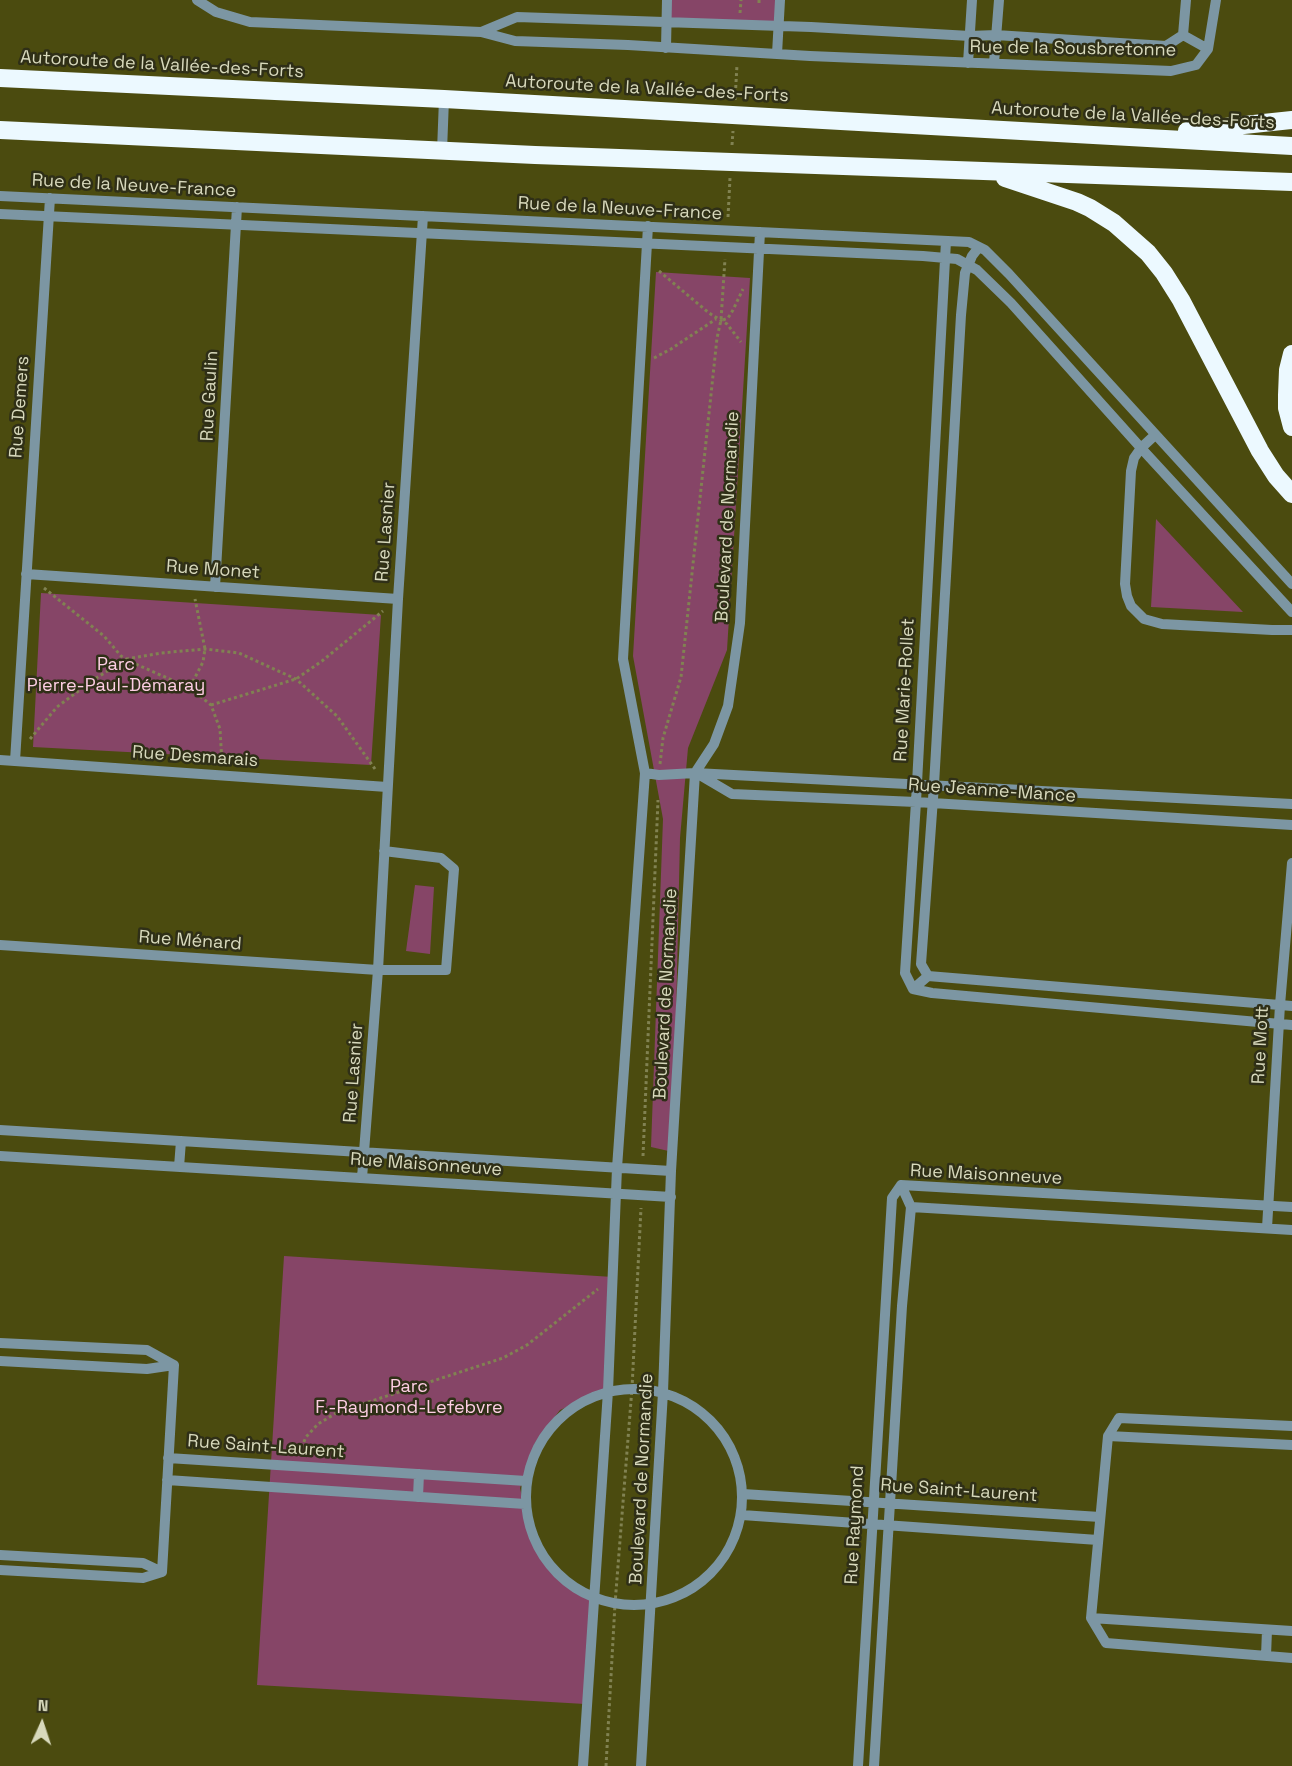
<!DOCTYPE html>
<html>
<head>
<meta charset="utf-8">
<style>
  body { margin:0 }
  #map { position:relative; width:1292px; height:1766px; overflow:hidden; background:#4b4b0f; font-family:"Space Grotesk",sans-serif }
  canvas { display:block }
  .north { position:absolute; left:12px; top:1694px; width:60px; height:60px; -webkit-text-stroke:4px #2f2f17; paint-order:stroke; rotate:3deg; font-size:16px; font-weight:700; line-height:24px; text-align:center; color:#d8d9bc }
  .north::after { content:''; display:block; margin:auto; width:21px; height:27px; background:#d8d9bc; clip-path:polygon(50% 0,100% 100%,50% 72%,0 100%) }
</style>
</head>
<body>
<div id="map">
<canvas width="1292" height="1766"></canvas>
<div class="north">N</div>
</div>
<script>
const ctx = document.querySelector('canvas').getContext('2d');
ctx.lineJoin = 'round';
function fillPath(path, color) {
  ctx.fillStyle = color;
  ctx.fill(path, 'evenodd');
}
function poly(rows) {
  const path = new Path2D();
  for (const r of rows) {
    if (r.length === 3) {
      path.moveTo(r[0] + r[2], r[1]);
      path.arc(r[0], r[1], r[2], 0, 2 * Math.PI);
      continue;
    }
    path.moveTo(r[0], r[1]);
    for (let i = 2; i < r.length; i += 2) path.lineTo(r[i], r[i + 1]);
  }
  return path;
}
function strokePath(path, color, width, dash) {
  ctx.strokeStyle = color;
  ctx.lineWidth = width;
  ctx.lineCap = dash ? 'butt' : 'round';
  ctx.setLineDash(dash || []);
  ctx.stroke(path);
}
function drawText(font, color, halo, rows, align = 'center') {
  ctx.font = font + ' "Space Grotesk",sans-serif';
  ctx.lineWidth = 5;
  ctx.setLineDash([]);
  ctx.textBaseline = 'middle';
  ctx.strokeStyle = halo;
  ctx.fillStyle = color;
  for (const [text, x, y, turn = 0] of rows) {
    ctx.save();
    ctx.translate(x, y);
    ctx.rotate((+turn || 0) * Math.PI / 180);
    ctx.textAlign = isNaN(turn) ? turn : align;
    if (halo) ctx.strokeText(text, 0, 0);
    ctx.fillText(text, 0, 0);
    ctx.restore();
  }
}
const green = poly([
  [667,0,779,0,778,25,667,20],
  [656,272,750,278,727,650,688,748,680,838,673,1152,651,1147,663,819,633,656],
  [1156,519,1243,612,1151,607],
  [41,593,381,615,371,765,33,747],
  [415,885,434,887,430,954,406,951],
  [284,1256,613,1277,608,1389,560,1410,535,1443,520,1488,531,1535,555,1570,574,1586,591,1595,585,1704,257,1685]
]);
const path = poly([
  [759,3,759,0],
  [740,13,741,0],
  [735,100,737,65],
  [732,145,733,131],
  [728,217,730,178],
  [659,271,709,313,727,324,741,342],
  [723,320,728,318,733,310,743,289],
  [654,358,671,349,716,319],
  [44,588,104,636,121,656,131,662,190,688,211,705,220,729,222,763],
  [190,687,203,662,205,649,195,599],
  [211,705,296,679,322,661,383,611],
  [30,739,57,707,93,680,127,659,161,653,205,649,239,653,296,679,337,716,375,769],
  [660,764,663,738,681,677,717,338,721,320,725,259],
  [643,1156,658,800],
  [299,1453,306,1437,318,1424,338,1412,503,1358,527,1345,598,1289],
  [606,1766,615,1604,632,1388,641,1208]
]);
const minor = poly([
  [197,0,216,12,250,22,481,32,515,41,628,45,810,56,1171,71,1196,65,1208,49,1216,0],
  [481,32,517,17,811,27,970,36,996,35,1166,46,1183,35],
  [1183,35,1186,0],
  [1183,35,1208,49],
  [666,48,667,0],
  [777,54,780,0],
  [968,63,972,0],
  [994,63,999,0],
  [442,151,444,99],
  [0,196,969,242,985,250,1009,274,1292,584],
  [0,214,923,256,957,259,977,270,1011,303,1141,448,1292,612],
  [1155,435,1141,448,1134,458,1131,471,1125,584,1127,596,1131,606,1144,619,1162,624,1272,630,1292,630],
  [26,574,398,599],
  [215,587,237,207],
  [0,760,387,787],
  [15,761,50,198],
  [645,773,659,775,695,773,1292,804],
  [698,774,732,794,916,802,1292,825],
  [0,945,378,970,446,970,454,869,441,858,384,851],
  [928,976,921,964,934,785,961,315,965,273,972,256,979,247],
  [913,989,905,973,916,802,946,241],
  [913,989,928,976,1292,1006],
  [913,989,932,993,1292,1025],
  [0,1130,671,1171],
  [0,1156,671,1197],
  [179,1167,181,1141],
  [362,1178,378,970,398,599,423,216],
  [901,1185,1292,1207],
  [901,1185,911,1207],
  [911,1207,1292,1230],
  [1267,1228,1280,1005,1292,863],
  [0,1343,147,1350,174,1365],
  [0,1361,147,1369,174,1365],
  [634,1497,108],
  [1292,1426,1119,1418,1108,1436,1091,1618,1106,1643,1292,1658],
  [1108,1436,1292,1445],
  [168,1458,526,1481],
  [167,1480,525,1504],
  [743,1494,1100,1517],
  [418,1497,419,1474],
  [742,1515,1098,1540],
  [0,1555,143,1563,162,1572],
  [0,1570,143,1578,162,1572,174,1365],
  [1091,1618,1292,1631],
  [1266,1656,1267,1630],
  [583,1766,608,1391,617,1168,645,773,623,659,648,226],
  [641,1766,663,1392,671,1171,695,773,714,744,728,706,740,623,760,232],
  [858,1766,892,1198,901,1185],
  [874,1766,902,1306,911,1207]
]);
const highway = poly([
  [0,78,444,99,1292,146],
  [0,130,535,155,1292,182],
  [1187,131,1292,120],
  [1005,178,1077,202,1090,208,1114,223,1148,253,1164,273,1181,300,1260,451,1276,476,1292,494],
  [1292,354,1288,370,1287,395,1287,408,1292,427]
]);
const streetNames = [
  ["Rue de la Sousbretonne",1073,49,1],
  ["Autoroute de la Vallée-des-Forts",162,65,3],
  ["Autoroute de la Vallée-des-Forts",647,89,3],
  ["Autoroute de la Vallée-des-Forts",1133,116,3],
  ["Rue de la Neuve-France",134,186,3],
  ["Rue de la Neuve-France",620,209,3],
  ["Rue Gaulin",210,396,-87],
  ["Rue Demers",20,407,-86],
  ["Boulevard de Normandie",728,517,-87],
  ["Rue Lasnier",386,532,-86],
  ["Rue Monet",213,570,4],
  ["Rue Marie-Rollet",905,690,-87],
  ["Rue Desmarais",195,757,4],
  ["Rue Jeanne-Mance",992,791,4],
  ["Rue Ménard",190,941,4],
  ["Boulevard de Normandie",666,994,-87],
  ["Rue Mott",1261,1045,-87],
  ["Rue Lasnier",354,1073,-86],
  ["Rue Maisonneuve",426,1165,4],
  ["Rue Maisonneuve",986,1175,3],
  ["Rue Saint-Laurent",266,1447,4],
  ["Boulevard de Normandie",642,1479,-87],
  ["Rue Saint-Laurent",959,1491,4],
  ["Rue Raymond",855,1525,-87]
];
const parkNames = [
  ["Parc",116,665],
  ["Pierre-Paul-Démaray",116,686],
  ["Parc",409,1387],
  ["F.-Raymond-Lefebvre",409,1408]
];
fillPath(green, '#864567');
strokePath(path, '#818252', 3, [3, 3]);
strokePath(minor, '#7c96a3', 10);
strokePath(highway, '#ecf9ff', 18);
drawText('18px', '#d8d9bc', '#2f2f17', streetNames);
drawText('18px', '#fecee4', '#2f2f17', parkNames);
</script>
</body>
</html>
